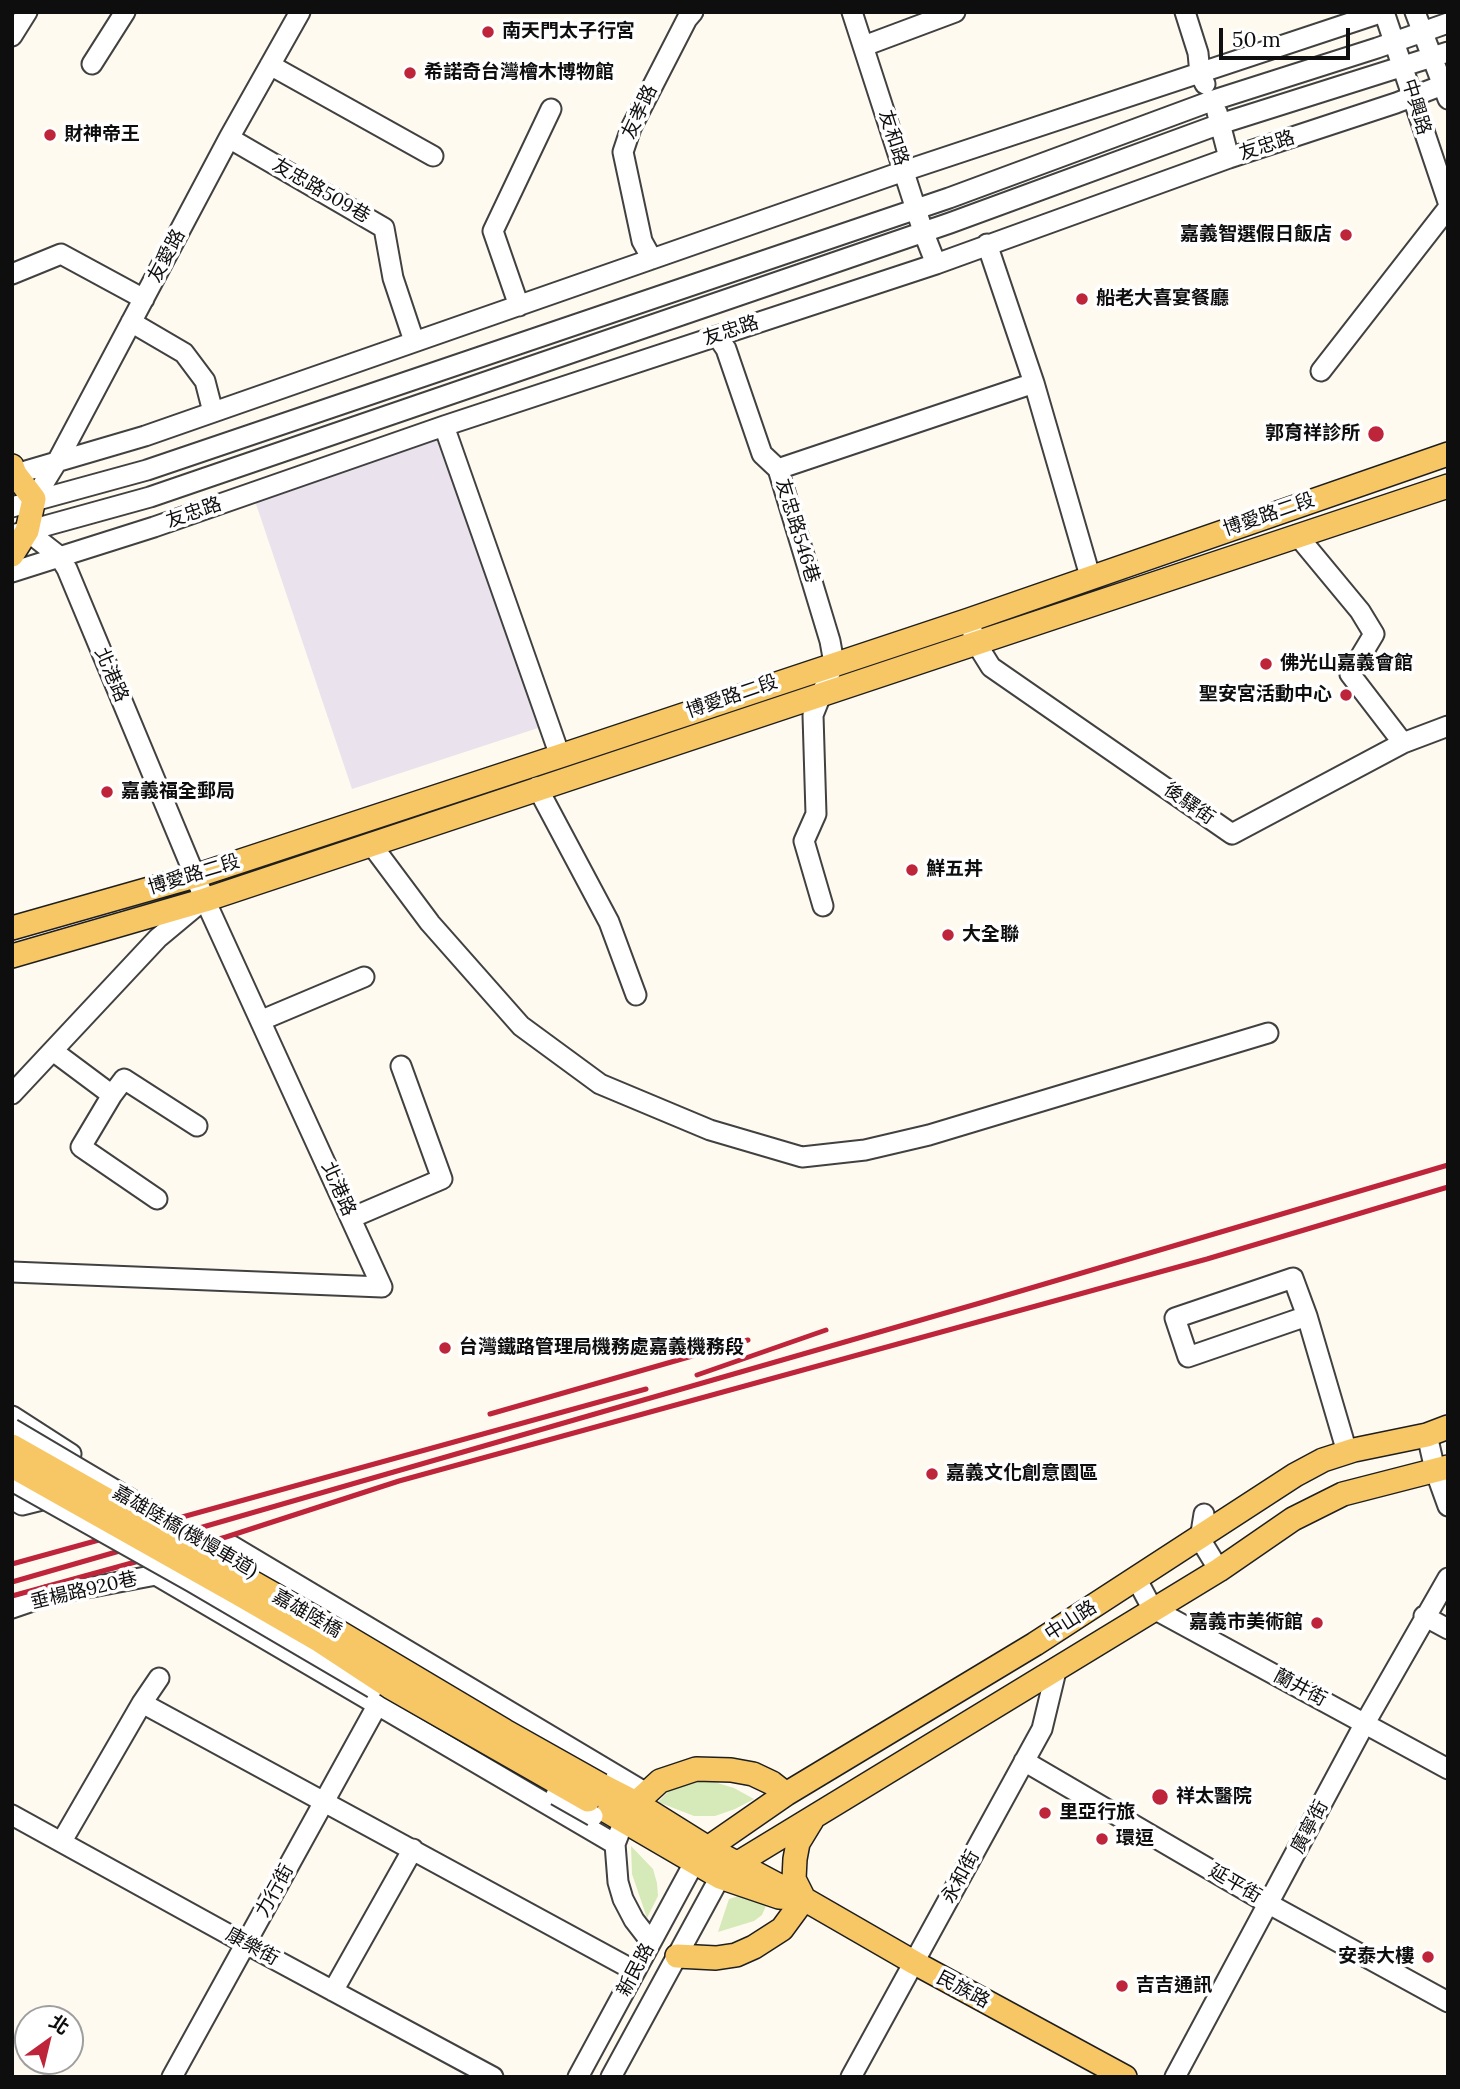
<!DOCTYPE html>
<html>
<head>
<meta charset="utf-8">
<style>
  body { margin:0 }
  #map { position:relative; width:1460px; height:2089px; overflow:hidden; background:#fffaef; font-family:Lora,"Noto Sans TC",serif }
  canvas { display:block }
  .frame { position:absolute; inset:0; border:14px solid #0e0e0e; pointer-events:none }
  .north { position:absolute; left:14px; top:2005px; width:70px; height:70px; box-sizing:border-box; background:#fff; border:2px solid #9f9f9f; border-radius:50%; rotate:34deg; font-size:19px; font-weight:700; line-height:28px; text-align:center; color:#0e0e0e }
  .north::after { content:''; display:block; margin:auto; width:24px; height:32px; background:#be253a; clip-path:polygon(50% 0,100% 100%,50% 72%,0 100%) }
  .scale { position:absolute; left:1219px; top:28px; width:131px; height:32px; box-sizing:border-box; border:4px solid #0e0e0e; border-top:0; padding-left:9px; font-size:21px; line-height:24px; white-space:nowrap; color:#0e0e0e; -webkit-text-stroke:5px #fff; paint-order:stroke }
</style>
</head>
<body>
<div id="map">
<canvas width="1460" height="2089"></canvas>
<div class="frame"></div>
<div class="north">北</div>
<div class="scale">50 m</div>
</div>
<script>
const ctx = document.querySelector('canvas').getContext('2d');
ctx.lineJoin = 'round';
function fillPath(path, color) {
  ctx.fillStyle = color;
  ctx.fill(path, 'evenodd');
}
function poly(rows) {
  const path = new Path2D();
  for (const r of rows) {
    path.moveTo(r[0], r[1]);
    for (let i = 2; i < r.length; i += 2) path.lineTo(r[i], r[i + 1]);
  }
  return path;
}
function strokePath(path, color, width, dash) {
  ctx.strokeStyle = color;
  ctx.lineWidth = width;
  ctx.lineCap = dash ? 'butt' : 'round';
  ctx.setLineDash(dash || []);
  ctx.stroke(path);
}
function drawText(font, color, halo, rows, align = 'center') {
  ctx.font = font + ' Lora,"Noto Sans TC",serif';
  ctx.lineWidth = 7;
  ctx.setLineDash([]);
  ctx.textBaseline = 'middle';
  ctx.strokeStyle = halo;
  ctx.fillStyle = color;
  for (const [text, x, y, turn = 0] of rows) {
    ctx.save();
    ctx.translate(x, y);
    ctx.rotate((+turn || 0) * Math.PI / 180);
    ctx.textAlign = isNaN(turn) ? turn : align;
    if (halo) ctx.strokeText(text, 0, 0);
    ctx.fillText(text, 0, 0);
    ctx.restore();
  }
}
const industrial = poly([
  [439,433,538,728,352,789,253,495]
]);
const green = poly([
  [711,1781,734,1788,754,1799,735,1809,715,1816,694,1816,658,1802,677,1783],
  [631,1846,653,1869,657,1883,658,1896,647,1918,632,1874],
  [742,1895,768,1901,762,1915,754,1921,718,1932,729,1899]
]);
const minor = poly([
  [852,12,923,231,936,264],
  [1185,12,1198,53,1200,74,1205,84],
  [1384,12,1448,202],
  [1415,12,1448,99],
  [12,36,27,12],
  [864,46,955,12],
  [92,64,125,12],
  [270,65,433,156],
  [1217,112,1229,158],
  [229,138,384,228,393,278,414,341],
  [987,244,1034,383,1090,576],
  [652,259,642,241,623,152,631,128,687,19,693,12],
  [12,274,61,254,144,299],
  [519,306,493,231,551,109],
  [131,322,184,353,205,381,213,412],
  [717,336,726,349,762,454,778,469,830,641,834,663,813,715,816,814,804,841,823,906],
  [1321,371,1448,208],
  [444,426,560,756],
  [778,469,1034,383],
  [12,475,145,436,904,171,1383,12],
  [34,499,58,460,229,138,300,12],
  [12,507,147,470,949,198,1214,100,1377,48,1448,23],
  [16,534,150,497,950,223,1220,124,1448,52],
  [1297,535,1360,611,1374,634,1350,674,1403,743],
  [12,572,154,527,444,426,936,264,1229,158,1396,103,1448,83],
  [972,630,976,643,991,667,1232,834,1403,743,1448,726],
  [537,787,609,922,636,995],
  [371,844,430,923,521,1026,600,1084,710,1130,802,1157,865,1150,929,1135,1268,1033],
  [262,1020,364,977],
  [53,1051,112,1095,81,1147,157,1199],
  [12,1094,158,938,200,903],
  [112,1095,124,1079,197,1126],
  [351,1218,442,1179,401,1066],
  [12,1272,382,1287,205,900,67,569,59,556,27,531],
  [1307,1316,1188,1357,1175,1318,1293,1278,1307,1316,1347,1452],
  [12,1416,71,1454],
  [1427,1435,1435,1470,1448,1506],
  [12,1499,22,1505,54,1497],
  [1204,1514,1200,1539,1219,1570],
  [156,1575,615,1844],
  [1136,1578,1152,1608,1448,1769],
  [12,1608,50,1595,156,1575,232,1546,646,1793],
  [1424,1616,1448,1629],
  [142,1703,635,1971],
  [1024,1761,1269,1904,1448,2002],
  [12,1815,246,1944,493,2077],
  [620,1831,615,1844,618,1882,623,1899,634,1920,651,1942],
  [62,1841,142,1703,159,1678],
  [333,1991,413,1849],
  [172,2077,378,1704],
  [578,2077,694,1863,704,1852],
  [611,2077,720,1877],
  [851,2077,1042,1729,1056,1671],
  [1175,2077,1365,1723,1448,1578]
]);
const major = poly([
  [12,466,15,474,34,499,27,531,12,555],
  [12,928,195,876,560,756,969,620,1448,454],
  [12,956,205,900,1448,486],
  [601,1785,636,1803,708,1848,804,1899,794,1879,795,1859,798,1843,812,1820],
  [588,1800,720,1877,779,1897,804,1899,915,1963,1125,2077],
  [636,1803,660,1781,696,1769,731,1770,753,1774,772,1783,786,1794],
  [708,1848,786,1794,1035,1644,1295,1475,1323,1460,1354,1450,1427,1435,1448,1427],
  [720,1877,738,1863,1219,1570,1293,1519,1343,1494,1448,1467],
  [677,1956,716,1958,736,1955,754,1947,782,1929,804,1899]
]);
const rail = poly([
  [697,1375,826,1330],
  [490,1414,748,1340],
  [12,1564,646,1389],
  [12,1582,980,1303,1448,1165],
  [12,1596,226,1537,399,1481,1207,1259,1448,1187]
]);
const minorBridge = poly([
  [12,1429,159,1516],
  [12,1481,192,1582,373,1688],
  [556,1795,593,1816]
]);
const majorBridge = poly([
  [12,1446,312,1616,505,1731,601,1785],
  [12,1466,239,1594,317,1639,390,1687,588,1800]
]);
const markers = [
  [488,32,7,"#be253a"],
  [410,73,7,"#be253a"],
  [50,135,7,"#be253a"],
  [1346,235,7,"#be253a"],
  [1082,299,7,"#be253a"],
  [1376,434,9,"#be253a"],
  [1266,664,7,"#be253a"],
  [1346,695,7,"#be253a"],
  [107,792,7,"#be253a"],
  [912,870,7,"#be253a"],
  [948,935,7,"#be253a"],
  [445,1348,7,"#be253a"],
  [932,1474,7,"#be253a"],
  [1317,1623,7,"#be253a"],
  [1160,1797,9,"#be253a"],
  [1045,1813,7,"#be253a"],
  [1102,1839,7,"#be253a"],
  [1428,1957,7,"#be253a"],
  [1122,1986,7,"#be253a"]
];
const poiNames = [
  ["南天門太子行宮",502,32],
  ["希諾奇台灣檜木博物館",424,73],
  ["財神帝王",64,135],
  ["嘉義智選假日飯店",1332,235,"right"],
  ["船老大喜宴餐廳",1096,299],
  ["郭育祥診所",1360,434,"right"],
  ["佛光山嘉義會館",1280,664],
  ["聖安宮活動中心",1332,695,"right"],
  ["嘉義福全郵局",121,792],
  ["鮮五丼",926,870],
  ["大全聯",962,935],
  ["台灣鐵路管理局機務處嘉義機務段",459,1348],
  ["嘉義文化創意園區",946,1474],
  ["嘉義市美術館",1303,1623,"right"],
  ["祥太醫院",1176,1797],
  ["里亞行旅",1059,1813],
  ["環逗",1116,1839],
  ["安泰大樓",1414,1957,"right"],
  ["吉吉通訊",1136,1986]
];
const streetNames = [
  ["中興路",1416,107,73],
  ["友孝路",640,112,-65],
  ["友和路",893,138,72],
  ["友忠路",1267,146,-18],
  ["友忠路509巷",321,191,30],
  ["友愛路",167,256,-62],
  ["友忠路",731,331,-18],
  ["友忠路",194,513,-19],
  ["博愛路二段",1269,515,-19],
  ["友忠路546巷",797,531,73],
  ["北港路",111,675,67],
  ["博愛路二段",732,697,-19],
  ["後驛街",1189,804,35],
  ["博愛路二段",194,875,-17],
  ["北港路",338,1189,66],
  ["嘉雄陸橋(機慢車道)",185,1532,30],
  ["垂楊路920巷",84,1591,-13],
  ["嘉雄陸橋",307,1614,30],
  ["中山路",1071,1621,-33],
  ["蘭井街",1300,1688,28],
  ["廣寧街",1310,1827,-62],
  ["永和街",961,1877,-61],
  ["延平街",1235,1884,30],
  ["力行街",275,1891,-61],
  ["康樂街",252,1947,29],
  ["新民路",636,1970,-62],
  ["民族路",963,1990,28]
];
fillPath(industrial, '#eae2ed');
fillPath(green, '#d6e9b8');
strokePath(minor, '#414141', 23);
strokePath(major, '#1f1f1f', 26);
strokePath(minor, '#fff', 19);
strokePath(major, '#f8c765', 23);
strokePath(rail, '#be253a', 5);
strokePath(minorBridge, '#414141', 23, []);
strokePath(majorBridge, '#1f1f1f', 26, []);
strokePath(minorBridge, '#fff', 19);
strokePath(majorBridge, '#f8c765', 23);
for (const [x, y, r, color] of markers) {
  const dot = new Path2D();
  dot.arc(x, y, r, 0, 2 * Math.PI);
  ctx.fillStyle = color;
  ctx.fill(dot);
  strokePath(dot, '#fff', 2.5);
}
drawText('bold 19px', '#0e0e0e', '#fff', poiNames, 'left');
drawText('19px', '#0e0e0e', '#fff', streetNames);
</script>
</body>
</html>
